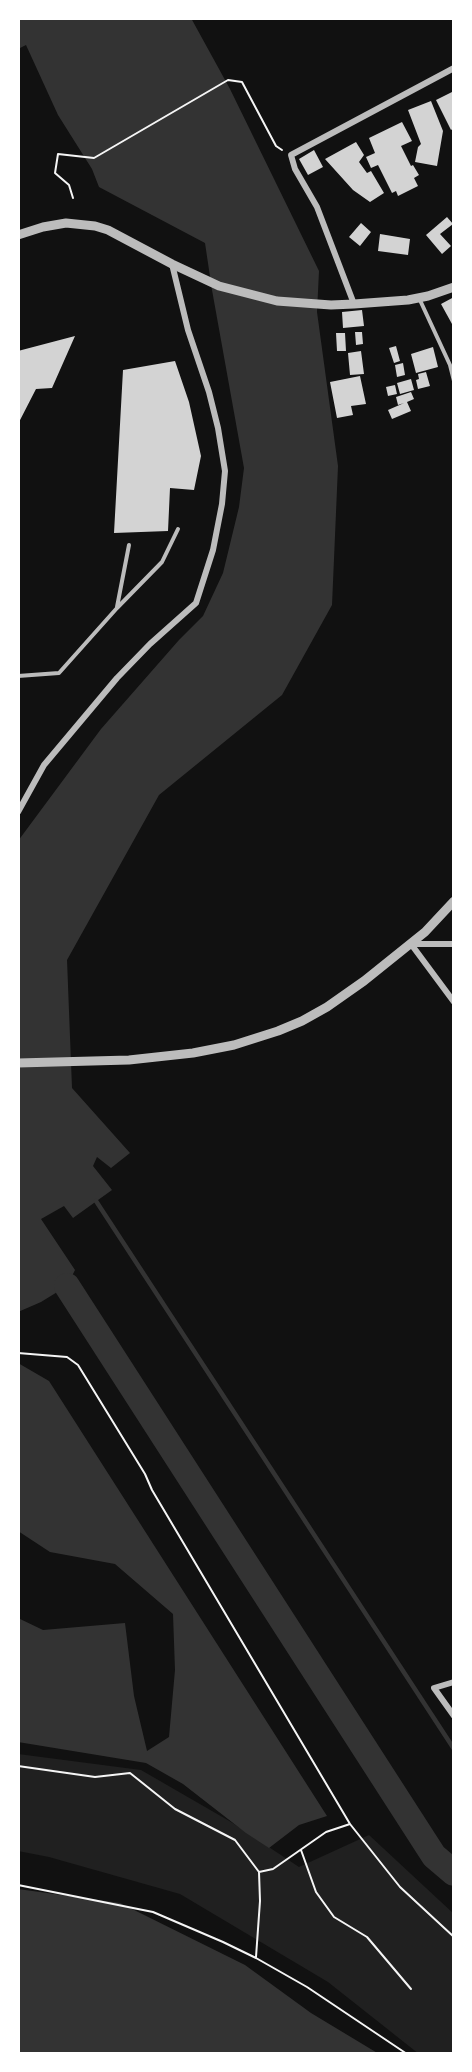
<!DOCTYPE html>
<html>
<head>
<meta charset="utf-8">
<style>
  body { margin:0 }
  #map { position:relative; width:472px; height:2072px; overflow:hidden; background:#111; font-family:"Asap Condensed",sans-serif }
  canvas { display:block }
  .frame { position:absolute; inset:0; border:20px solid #fff; pointer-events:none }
</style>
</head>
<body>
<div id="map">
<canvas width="472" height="2072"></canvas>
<div class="frame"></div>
</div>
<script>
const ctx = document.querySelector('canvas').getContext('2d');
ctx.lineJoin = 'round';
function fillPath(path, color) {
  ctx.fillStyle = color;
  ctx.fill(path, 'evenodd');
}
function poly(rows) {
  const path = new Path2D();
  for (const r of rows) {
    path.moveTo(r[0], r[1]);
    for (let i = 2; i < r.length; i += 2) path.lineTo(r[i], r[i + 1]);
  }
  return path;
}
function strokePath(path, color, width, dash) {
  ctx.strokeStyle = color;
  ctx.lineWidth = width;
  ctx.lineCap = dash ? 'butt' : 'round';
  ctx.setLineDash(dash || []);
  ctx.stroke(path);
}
const green = poly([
  [18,1754,141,1770,231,1822,299,1867,369,1835,454,1914,454,2054,419,2054,328,1982,180,1894,49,1857,18,1851]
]);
const water = poly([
  [18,18,191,18,230,89,319,271,317,312,338,466,332,605,282,695,159,795,67,960,72,1088,130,1153,111,1168,97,1157,93,1166,112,1190,73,1218,64,1206,41,1219,75,1270,67,1286,41,1302,18,1312,18,841,101,729,179,640,203,616,223,573,239,507,244,468,212,290,205,243,99,187,92,169,58,115,26,45,18,49],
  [18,1363,49,1381,327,1816,299,1825,269,1848,246,1833,183,1784,146,1763,18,1742,18,1618,43,1630,125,1623,134,1696,147,1751,169,1737,175,1670,173,1614,115,1564,50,1552,18,1531],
  [18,1889,120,1903,245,1965,311,2013,379,2054,18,2054]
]);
const stream = poly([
  [96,1201,454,1749]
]);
const river = poly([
  [67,1286,434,1856,454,1873]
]);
const building = poly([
  [454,91,454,128,451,130,436,100],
  [431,101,443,131,437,166,415,162,418,147,421,144,408,110],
  [402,122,412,141,401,146,411,166,413,165,419,175,414,178,418,186,398,196,396,191,392,193,378,165,371,168,366,157,375,153,369,138],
  [356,142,364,155,359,162,367,173,371,171,384,193,370,202,353,190,325,159],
  [314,150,323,167,308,175,299,159],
  [447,217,453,224,440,234,451,246,442,254,426,235],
  [361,223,371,232,360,246,349,237],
  [380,234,410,239,408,255,378,251],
  [454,297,454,323,452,324,441,304],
  [362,310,364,326,343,328,342,312],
  [355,332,362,332,363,344,356,345],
  [336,333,345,333,346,351,337,351],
  [75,336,52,388,36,389,18,424,18,351],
  [396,346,400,361,394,363,389,348],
  [433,347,438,367,416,373,411,354],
  [361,351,364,374,350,375,348,353],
  [175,361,189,402,201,456,194,490,170,488,168,531,114,533,123,370],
  [403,363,405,375,397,377,395,365],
  [426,372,430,386,418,389,416,380,419,379,418,374],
  [360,376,366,404,351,406,353,415,337,418,330,382],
  [411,379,414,390,400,394,397,383],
  [395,385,397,394,388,396,386,387],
  [411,392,414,399,407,402,411,411,392,419,388,410,404,403,398,405,396,397]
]);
const path = poly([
  [73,198,69,185,55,173,58,154,94,158,228,80,242,82,276,146,282,150],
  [18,1353,67,1357,78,1365,145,1474,152,1490,350,1824],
  [18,1766,95,1777,130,1773,175,1809,235,1840,259,1872,260,1901,256,1957],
  [301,1850,316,1892,334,1917,367,1937,411,1989],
  [259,1872,273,1869,326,1832,350,1824,400,1887,454,1937],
  [18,1885,153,1912,223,1942,256,1958,307,1987,407,2054]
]);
const service = poly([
  [419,298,450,365,454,381],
  [117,607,129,545],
  [18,676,59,673,117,608,162,562,178,529]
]);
const minor = poly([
  [354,304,317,207,295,169,291,155,454,68],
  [18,812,44,765,117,678,150,644,196,603,213,550,222,504,225,471,218,428,209,392,188,330,172,264],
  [411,944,454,1002],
  [412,944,454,944],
  [454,1682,434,1688,454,1716]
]);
const tertiary = poly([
  [18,235,43,227,66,223,95,226,108,230,172,264,219,286,277,301,331,305,354,304,408,300,428,296,454,287],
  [18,1063,129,1060,193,1053,234,1045,278,1031,302,1021,327,1007,364,981,425,932,454,901]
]);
fillPath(green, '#202020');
fillPath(water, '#333');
strokePath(stream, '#333', 4.5);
strokePath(river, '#333', 26);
fillPath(building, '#d3d3d3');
strokePath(path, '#f5f5f5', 2);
strokePath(service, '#bcbcbc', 4);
strokePath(minor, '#bcbcbc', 6);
strokePath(tertiary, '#bcbcbc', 9);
</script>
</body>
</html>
